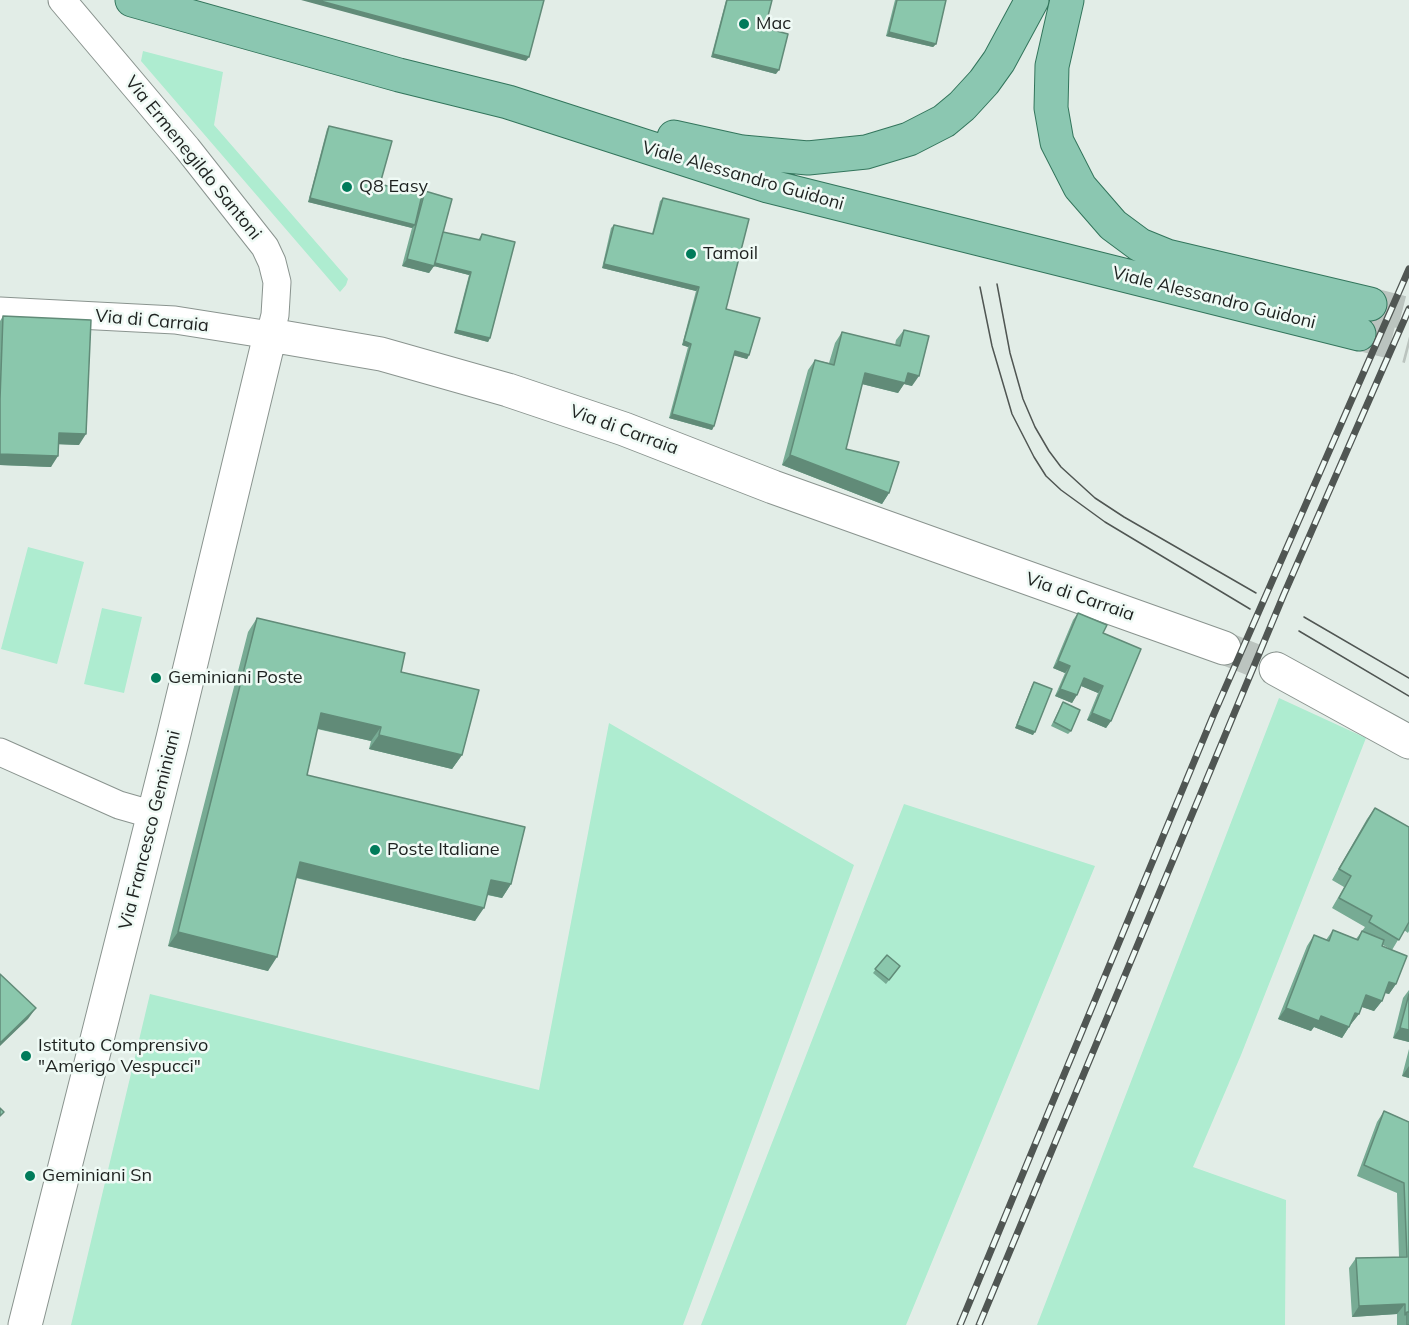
<!DOCTYPE html>
<html>
<head>
<meta charset="utf-8">
<style>
  body { margin:0 }
  canvas { display:block; background:#e2ede7 }
</style>
</head>
<body>
<canvas width="1409" height="1325"></canvas>
<script>
const ctx = document.querySelector('canvas').getContext('2d');
ctx.lineJoin = 'round';
function fillPath(path, color) {
  ctx.fillStyle = color;
  ctx.fill(path, 'evenodd');
}
function poly(rows) {
  const path = new Path2D();
  for (const r of rows) {
    path.moveTo(r[0], r[1]);
    for (let i = 2; i < r.length; i += 2) path.lineTo(r[i], r[i + 1]);
  }
  return path;
}
function strokePath(path, color, width, dash) {
  ctx.strokeStyle = color;
  ctx.lineWidth = width;
  ctx.lineCap = dash ? 'butt' : 'round';
  ctx.setLineDash(dash || []);
  ctx.stroke(path);
}
function drawText(font, color, halo, rows, align = 'center') {
  ctx.font = font + ' Mulish,sans-serif';
  ctx.lineWidth = 5;
  ctx.setLineDash([]);
  ctx.textBaseline = 'middle';
  ctx.strokeStyle = halo;
  ctx.fillStyle = color;
  for (const [text, x, y, turn = 0] of rows) {
    ctx.save();
    ctx.translate(x, y);
    ctx.rotate((+turn || 0) * Math.PI / 180);
    ctx.textAlign = isNaN(turn) ? turn : align;
    if (halo) ctx.strokeText(text, 0, 0);
    ctx.fillText(text, 0, 0);
    ctx.restore();
  }
}
const green = poly([
  [143,51,223,72,214,125,348,279,346,285,340,292,141,61],
  [28,547,84,562,57,664,1,649],
  [102,608,142,617,124,693,84,684],
  [1279,698,1366,738,1241,1055,1193,1167,1286,1200,1285,1325,1037,1325],
  [609,723,854,865,683,1325,71,1325,150,994,539,1090],
  [904,804,1095,866,906,1325,701,1325]
]);
const tertiaryTunnel = poly([
  [1224,648,1276,669]
]);
const primaryTunnel = poly([
  [1370,304,1409,314],
  [1359,334,1409,347]
]);
const minor = poly([
  [0,311,175,320,270,335,275,315,277,282,272,262,265,247,187,148,62,0],
  [0,752,119,805,154,815]
]);
const tertiary = poly([
  [1276,669,1409,742],
  [25,1325,173,738,270,335,381,354,508,390,624,429,773,487,1224,648]
]);
const primary = poly([
  [132,0,399,75,508,102,768,186,1359,334],
  [1067,0,1052,66,1051,108,1057,142,1080,187,1113,225,1140,245,1167,256,1370,304],
  [674,137,742,152,808,158,866,152,909,139,944,121,962,106,984,82,999,61,1032,0]
]);
const tram = poly([
  [997,284,1010,353,1023,399,1035,427,1049,451,1061,467,1095,498,1124,517,1256,593],
  [980,287,992,346,1012,414,1034,457,1046,476,1061,490,1105,522,1250,609],
  [1304,617,1409,678],
  [1299,631,1409,696]
]);
const rail = poly([
  [960,1325,1213,716,1409,269],
  [979,1325,1284,594,1409,309]
]);
const wall = poly([
  [726,0,772,0,765,28,776,74,711,57],
  [895,0,946,0,936,44,933,47,886,36],
  [329,126,380,184,422,195,425,191,443,232,478,240,482,234,490,338,488,342,454,333,469,275,434,266,429,273,402,266,412,228,308,202,327,129],
  [663,198,726,309,749,355,747,359,734,355,714,426,712,430,669,418,688,347,682,345,696,291,602,268,611,228,614,225,652,234,660,201],
  [3,316,79,445,58,444,51,467,0,465,0,321],
  [904,330,912,386,904,384,898,393,862,384,846,449,889,493,882,504,782,465,808,370,815,360,829,363,835,343,842,332,895,345,896,340],
  [1078,613,1103,633,1111,721,1106,728,1087,720,1098,693,1081,686,1072,703,1055,696,1065,673,1053,668,1073,620],
  [257,618,401,672,462,755,452,769,369,749,371,741,317,729,307,775,511,884,502,898,487,895,475,921,296,878,268,971,168,946,248,632],
  [1034,682,1033,735,1015,728,1032,685],
  [1063,702,1071,731,1068,734,1051,726],
  [1375,808,1409,827,1409,931,1408,933,1404,930,1392,950,1383,945,1382,946,1396,984,1389,994,1385,993,1382,1001,1374,1011,1362,1007,1359,1014,1351,1024,1342,1038,1314,1027,1311,1031,1278,1019,1307,946,1314,935,1326,940,1333,930,1356,939,1365,927,1332,908,1344,887,1332,880,1367,819],
  [887,955,900,966,886,984,873,973],
  [1409,990,1409,1042,1393,1038,1403,998],
  [1409,1049,1409,1078,1402,1076],
  [1384,1111,1409,1122,1409,1325,1397,1325,1397,1314,1352,1317,1349,1268,1356,1258,1399,1257,1397,1193,1357,1176,1377,1122]
]);
const shadedWall = poly([
  [301,0,317,0,529,57,526,61],
  [889,32,936,44,933,47,886,36],
  [713,54,779,70,776,74,711,57],
  [310,198,415,225,412,228,308,202],
  [407,259,434,262,471,272,469,275,434,266,429,273,402,266],
  [604,264,699,287,696,291,602,268],
  [456,330,490,338,488,342,454,333],
  [684,341,691,344,688,347,682,345],
  [735,351,749,355,747,359,732,355],
  [865,373,908,373,919,376,912,386,904,384,898,393,858,383],
  [672,414,714,426,712,430,669,418],
  [59,433,86,434,79,445,52,444],
  [0,454,58,456,51,467,0,465],
  [790,455,889,493,882,504,782,465],
  [1058,661,1070,666,1065,673,1053,668],
  [1084,678,1103,686,1098,693,1079,685],
  [1060,689,1077,695,1072,703,1055,696],
  [321,713,381,727,371,741,311,727],
  [1092,713,1111,721,1106,728,1087,720],
  [1017,725,1035,732,1033,735,1015,728],
  [379,735,462,755,452,769,369,749],
  [300,862,484,908,475,921,290,876],
  [491,880,511,884,502,898,481,893],
  [178,932,277,957,268,971,168,946],
  [1389,982,1396,984,1389,994,1382,992],
  [1366,995,1382,1001,1374,1011,1359,1006],
  [36,1008,28,1019,0,1046,0,1043],
  [1286,1008,1321,1016,1349,1027,1342,1038,1314,1027,1311,1031,1278,1019],
  [1355,1013,1359,1014,1351,1024,1348,1023],
  [1400,1028,1409,1030,1409,1042,1393,1038],
  [1409,1066,1409,1078,1402,1076],
  [1405,1304,1397,1314,1352,1317,1359,1306]
]);
const building = poly([
  [317,0,544,0,529,57,317,0],
  [727,0,772,0,765,28,788,34,779,70,713,54,727,0],
  [897,0,946,0,936,44,889,32,897,0],
  [329,126,392,141,380,184,422,195,415,225,310,198,329,126],
  [425,191,452,199,434,266,407,259,425,191],
  [663,198,749,219,726,309,760,318,749,355,735,351,714,426,672,414,691,344,684,341,699,287,604,264,614,225,653,234,663,198],
  [443,232,480,240,482,234,515,242,490,338,456,330,471,272,435,263,443,232],
  [3,316,91,320,86,434,59,433,58,456,0,454,0,399,3,316],
  [904,330,929,336,919,376,908,373,905,383,865,373,846,449,899,462,889,493,790,455,815,360,834,365,842,332,900,346,904,330],
  [1078,613,1107,625,1103,633,1141,649,1111,721,1092,713,1103,686,1084,678,1077,695,1060,689,1070,666,1058,661,1078,613],
  [257,618,405,653,401,672,479,690,462,755,379,735,381,727,321,713,307,775,525,827,511,884,491,880,484,908,300,862,277,957,178,932,257,618],
  [1034,682,1052,689,1035,732,1017,725,1034,682],
  [1063,702,1080,710,1071,731,1054,722,1063,702],
  [1375,808,1409,827,1409,922,1399,940,1369,922,1372,916,1339,898,1351,876,1339,869,1375,808],
  [1333,930,1358,940,1362,931,1384,940,1382,946,1407,956,1396,984,1389,982,1382,1001,1366,995,1359,1014,1355,1013,1349,1027,1321,1016,1319,1021,1286,1008,1314,935,1329,941,1333,930],
  [887,955,900,966,889,980,875,969,887,955],
  [0,974,36,1008,0,1043,0,974],
  [1409,994,1409,1030,1400,1028,1409,994],
  [0,1108,4,1112,0,1116,0,1108],
  [1384,1111,1409,1122,1409,1312,1407,1312,1405,1315,1405,1304,1359,1306,1356,1258,1407,1257,1404,1183,1364,1165,1384,1111],
  [1407,1312,1409,1312,1409,1325,1407,1325,1407,1312]
]);
const markers = [
  [744,24,6,"#007b5a"],
  [347,187,6,"#007b5a"],
  [691,254,6,"#007b5a"],
  [156,678,6,"#007b5a"],
  [375,850,6,"#007b5a"],
  [26,1056,6,"#007b5a"],
  [30,1176,6,"#007b5a"]
];
const poiNames = [
  ["Mac",756,24],
  ["Q8 Easy",359,187],
  ["Tamoil",703,254],
  ["Geminiani Poste",168,678],
  ["Poste Italiane",387,850],
  ["Istituto Comprensivo",38,1046],
  ["\"Amerigo Vespucci\"",38,1067],
  ["Geminiani Sn",42,1176]
];
const streetNames = [
  ["Via Ermenegildo Santoni",193,158,51],
  ["Viale Alessandro Guidoni",743,176,16],
  ["Viale Alessandro Guidoni",1214,298,14],
  ["Via di Carraia",152,321,5],
  ["Via di Carraia",624,430,20],
  ["Via di Carraia",1080,597,19],
  ["Via Francesco Geminiani",150,830,-76]
];
fillPath(green, '#aeecd0');
strokePath(tertiaryTunnel, '#bbc4bf', 33, [33, 16]);
strokePath(primaryTunnel, '#bbc4bf', 33, [33, 16]);
strokePath(minor, '#8a948f', 29);
strokePath(tertiary, '#8a948f', 35);
strokePath(primary, '#33755c', 35);
strokePath(minor, '#fff', 27);
strokePath(tertiary, '#fff', 33);
strokePath(primary, '#8bc7b1', 33);
strokePath(tram, '#505653', 1.5);
strokePath(rail, '#505653', 7);
strokePath(rail, '#effaf5', 4.5, [14]);
fillPath(wall, '#77ab94');
fillPath(shadedWall, '#618b78');
fillPath(building, '#8ac7ac');
strokePath(building, '#618b78', 1.5);
for (const [x, y, r, color] of markers) {
  const dot = new Path2D();
  dot.arc(x, y, r, 0, 2 * Math.PI);
  ctx.fillStyle = color;
  ctx.fill(dot);
  strokePath(dot, '#effaf5', 2);
}
drawText('18px', '#1e2220', '#effaf5', poiNames, 'left');
drawText('18px', '#1e2220', '#effaf5', streetNames);
</script>
</body>
</html>
